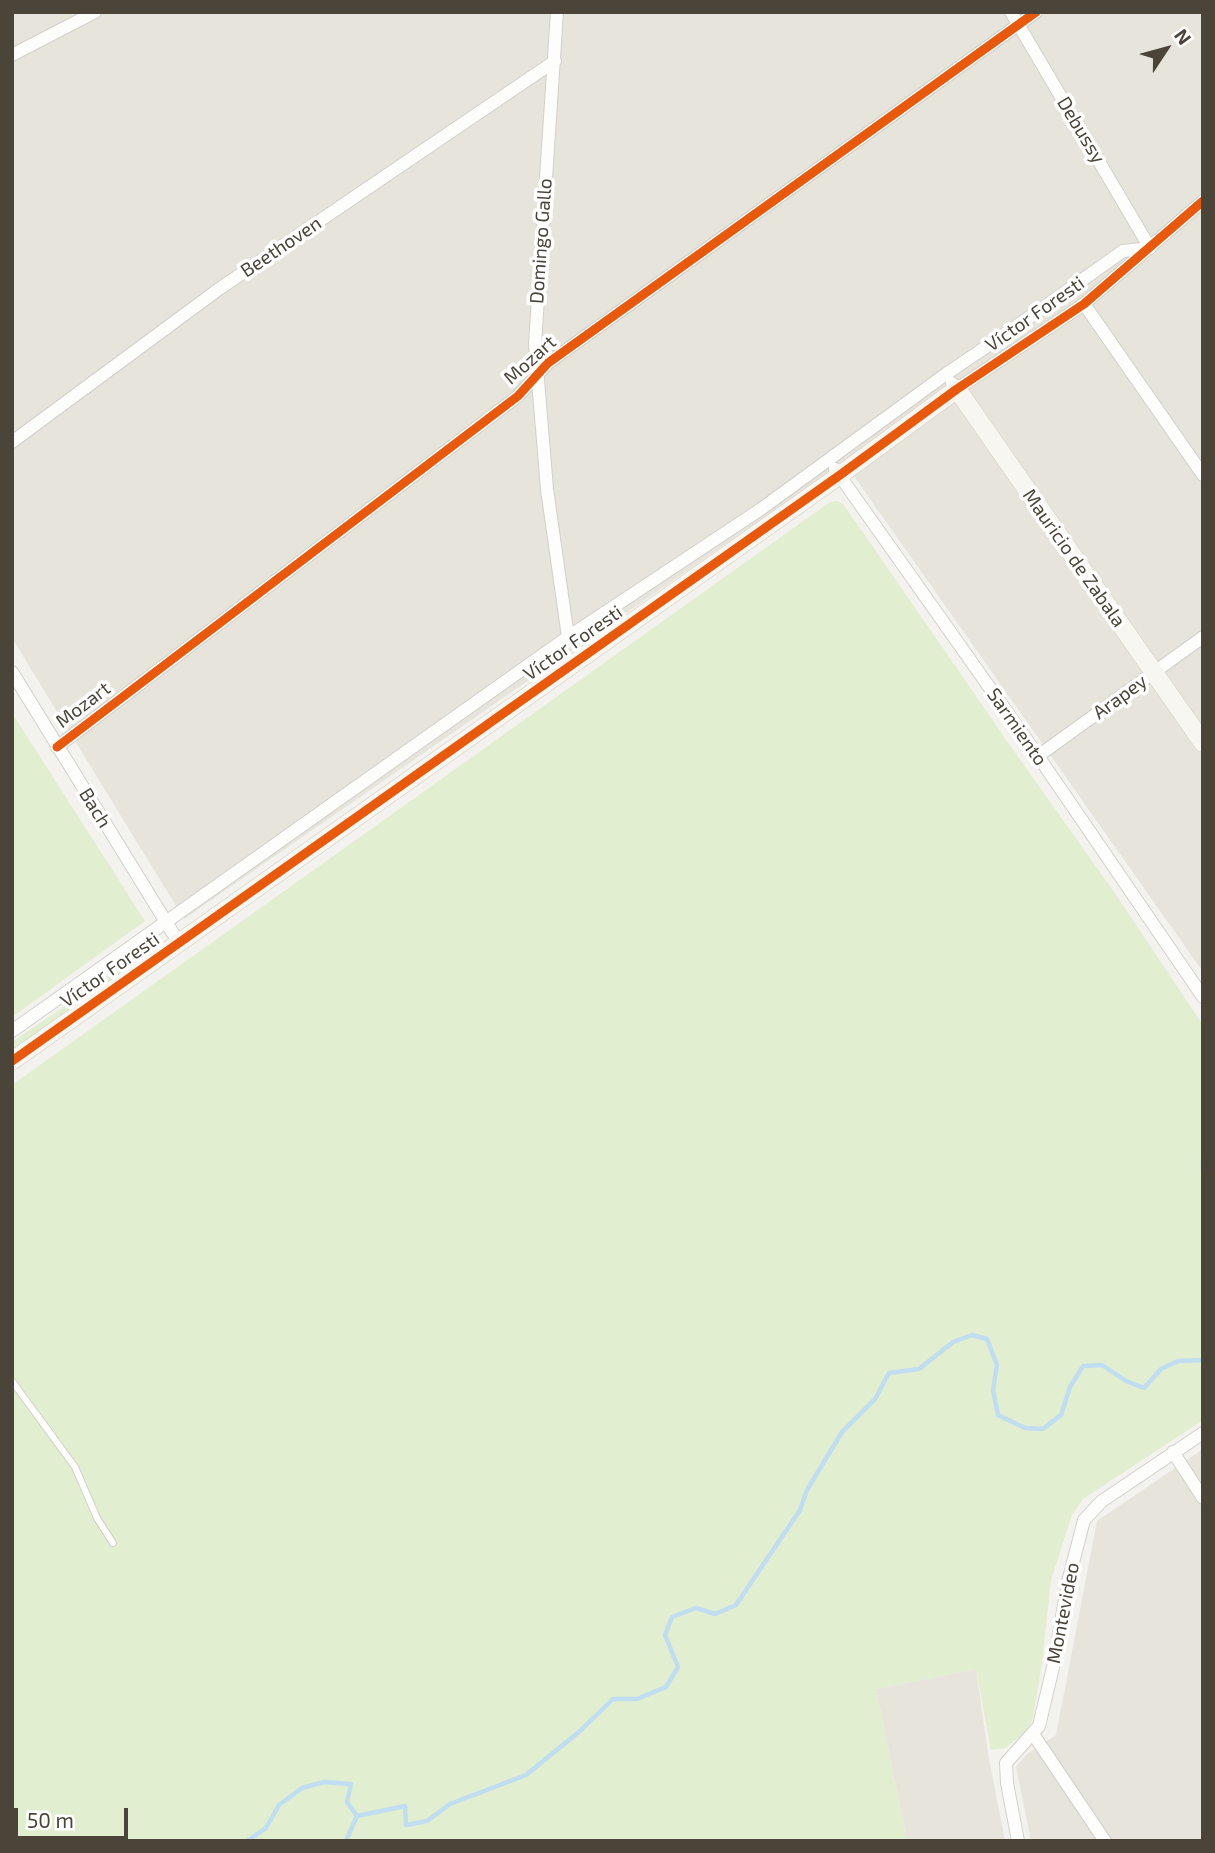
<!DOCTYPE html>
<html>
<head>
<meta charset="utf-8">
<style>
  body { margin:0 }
  #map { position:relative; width:1215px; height:1853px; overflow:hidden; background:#f4f2ee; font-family:"Exo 2",sans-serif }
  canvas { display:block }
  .frame { position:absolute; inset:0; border:14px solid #4b4439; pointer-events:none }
  .north { position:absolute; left:1131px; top:14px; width:70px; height:70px; -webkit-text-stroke:5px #fff; paint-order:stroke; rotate:54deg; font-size:19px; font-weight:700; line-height:28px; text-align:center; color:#4b4439 }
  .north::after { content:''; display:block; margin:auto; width:24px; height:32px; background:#4b4439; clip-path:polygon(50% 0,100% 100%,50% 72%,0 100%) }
  .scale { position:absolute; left:14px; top:1808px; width:114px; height:32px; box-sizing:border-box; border:4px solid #4b4439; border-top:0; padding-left:9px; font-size:21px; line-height:24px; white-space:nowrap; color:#4b4439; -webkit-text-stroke:5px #fff; paint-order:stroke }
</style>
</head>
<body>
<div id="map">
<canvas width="1215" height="1853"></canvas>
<div class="frame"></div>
<div class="north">N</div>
<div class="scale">50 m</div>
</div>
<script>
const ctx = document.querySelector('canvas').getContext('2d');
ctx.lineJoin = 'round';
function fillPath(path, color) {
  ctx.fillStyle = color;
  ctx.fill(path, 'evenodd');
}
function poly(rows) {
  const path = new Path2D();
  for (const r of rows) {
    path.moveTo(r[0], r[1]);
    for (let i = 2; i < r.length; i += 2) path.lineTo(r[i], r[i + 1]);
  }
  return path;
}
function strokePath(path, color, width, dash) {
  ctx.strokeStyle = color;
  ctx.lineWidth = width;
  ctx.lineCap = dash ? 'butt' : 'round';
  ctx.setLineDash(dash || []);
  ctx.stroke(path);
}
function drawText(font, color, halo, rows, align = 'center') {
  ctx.font = font + ' "Exo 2",sans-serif';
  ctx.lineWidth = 7;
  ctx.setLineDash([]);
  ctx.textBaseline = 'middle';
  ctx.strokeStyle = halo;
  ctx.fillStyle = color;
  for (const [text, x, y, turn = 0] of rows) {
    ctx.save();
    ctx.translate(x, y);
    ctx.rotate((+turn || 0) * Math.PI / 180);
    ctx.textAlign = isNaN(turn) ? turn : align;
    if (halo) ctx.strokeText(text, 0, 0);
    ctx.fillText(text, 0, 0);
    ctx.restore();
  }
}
const residential = poly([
  [12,12,1203,12,1203,972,844,462,184,919,12,638],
  [1203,1449,1203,1841,1031,1841,1016,1767,1026,1755,1056,1735,1097,1521],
  [976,1669,989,1759,1005,1841,907,1841,876,1689]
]);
const green = poly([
  [838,501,844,505,1007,741,1114,892,1203,1025,1203,1420,1083,1499,1072,1515,1051,1580,1042,1663,1033,1717,1029,1729,1005,1748,991,1750,976,1669,876,1689,907,1841,12,1841,12,1085,830,502],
  [12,713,145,921,12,1017],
  [158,943,149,956,12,1054,12,1042]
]);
const stream = poly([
  [1203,1159,1203,1170],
  [247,1841,266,1828,279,1805,302,1788,324,1782,351,1784,347,1802,357,1816,405,1806,406,1825,427,1821,450,1804,526,1775,580,1731,613,1699,637,1699,666,1687,678,1667,665,1635,672,1617,696,1608,715,1614,736,1605,800,1510,807,1490,842,1432,875,1399,889,1373,919,1369,953,1342,972,1335,987,1339,997,1365,993,1390,998,1415,1025,1428,1043,1429,1061,1415,1070,1387,1083,1366,1102,1365,1126,1381,1144,1388,1161,1369,1178,1361,1203,1360],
  [346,1841,357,1816]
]);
const lane = poly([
  [12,1381,75,1467,97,1518,113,1543]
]);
const street = poly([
  [557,12,535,344,547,489,568,637],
  [1011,12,1150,248],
  [12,55,95,12],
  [1084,304,1203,475],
  [952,383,957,389,1084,304,1203,201],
  [12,442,219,289,555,61],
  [835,469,1038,756,1203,997],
  [12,672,179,943],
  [57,747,518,396,548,363,1036,12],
  [1038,756,1203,637],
  [12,1031,568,637,761,509,946,374,1036,313,1123,251,1150,248],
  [1173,1452,1203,1498],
  [1033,1734,1105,1841],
  [1018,1841,1007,1783,1006,1763,1039,1726,1054,1663,1068,1582,1084,1520,1102,1501,1203,1433]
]);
const secondary = poly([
  [12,1061,840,475,957,389,1203,743]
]);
const cycleway = poly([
  [57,747,518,396,548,363,1036,12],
  [12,1061,840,475,957,389,1084,304,1203,201]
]);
const streetNames = [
  ["Debussy",1081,130,59],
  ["Domingo Gallo",541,241,-86],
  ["Beethoven",281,247,-34],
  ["Víctor Foresti",1035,314,-35],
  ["Mozart",530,360,-42],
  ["Mauricio de Zabala",1074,558,55],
  ["Víctor Foresti",573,643,-35],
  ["Arapey",1120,697,-36],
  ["Mozart",83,705,-37],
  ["Sarmiento",1017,727,55],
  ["Bach",95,808,58],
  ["Víctor Foresti",110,970,-35],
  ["Montevideo",1063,1613,-79]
];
fillPath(residential, '#e7e4dc');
fillPath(green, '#e1eecf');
strokePath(stream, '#c0ddf1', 4.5);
strokePath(lane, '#d2d0cb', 8);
strokePath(street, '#d2d0cb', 14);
strokePath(secondary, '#d3cfc5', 19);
strokePath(lane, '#fdfdfc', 6);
strokePath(street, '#fdfdfc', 12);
strokePath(secondary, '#f7f6f1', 18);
strokePath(cycleway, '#e8590c', 9);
drawText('19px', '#4b4439', '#fff', streetNames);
</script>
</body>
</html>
